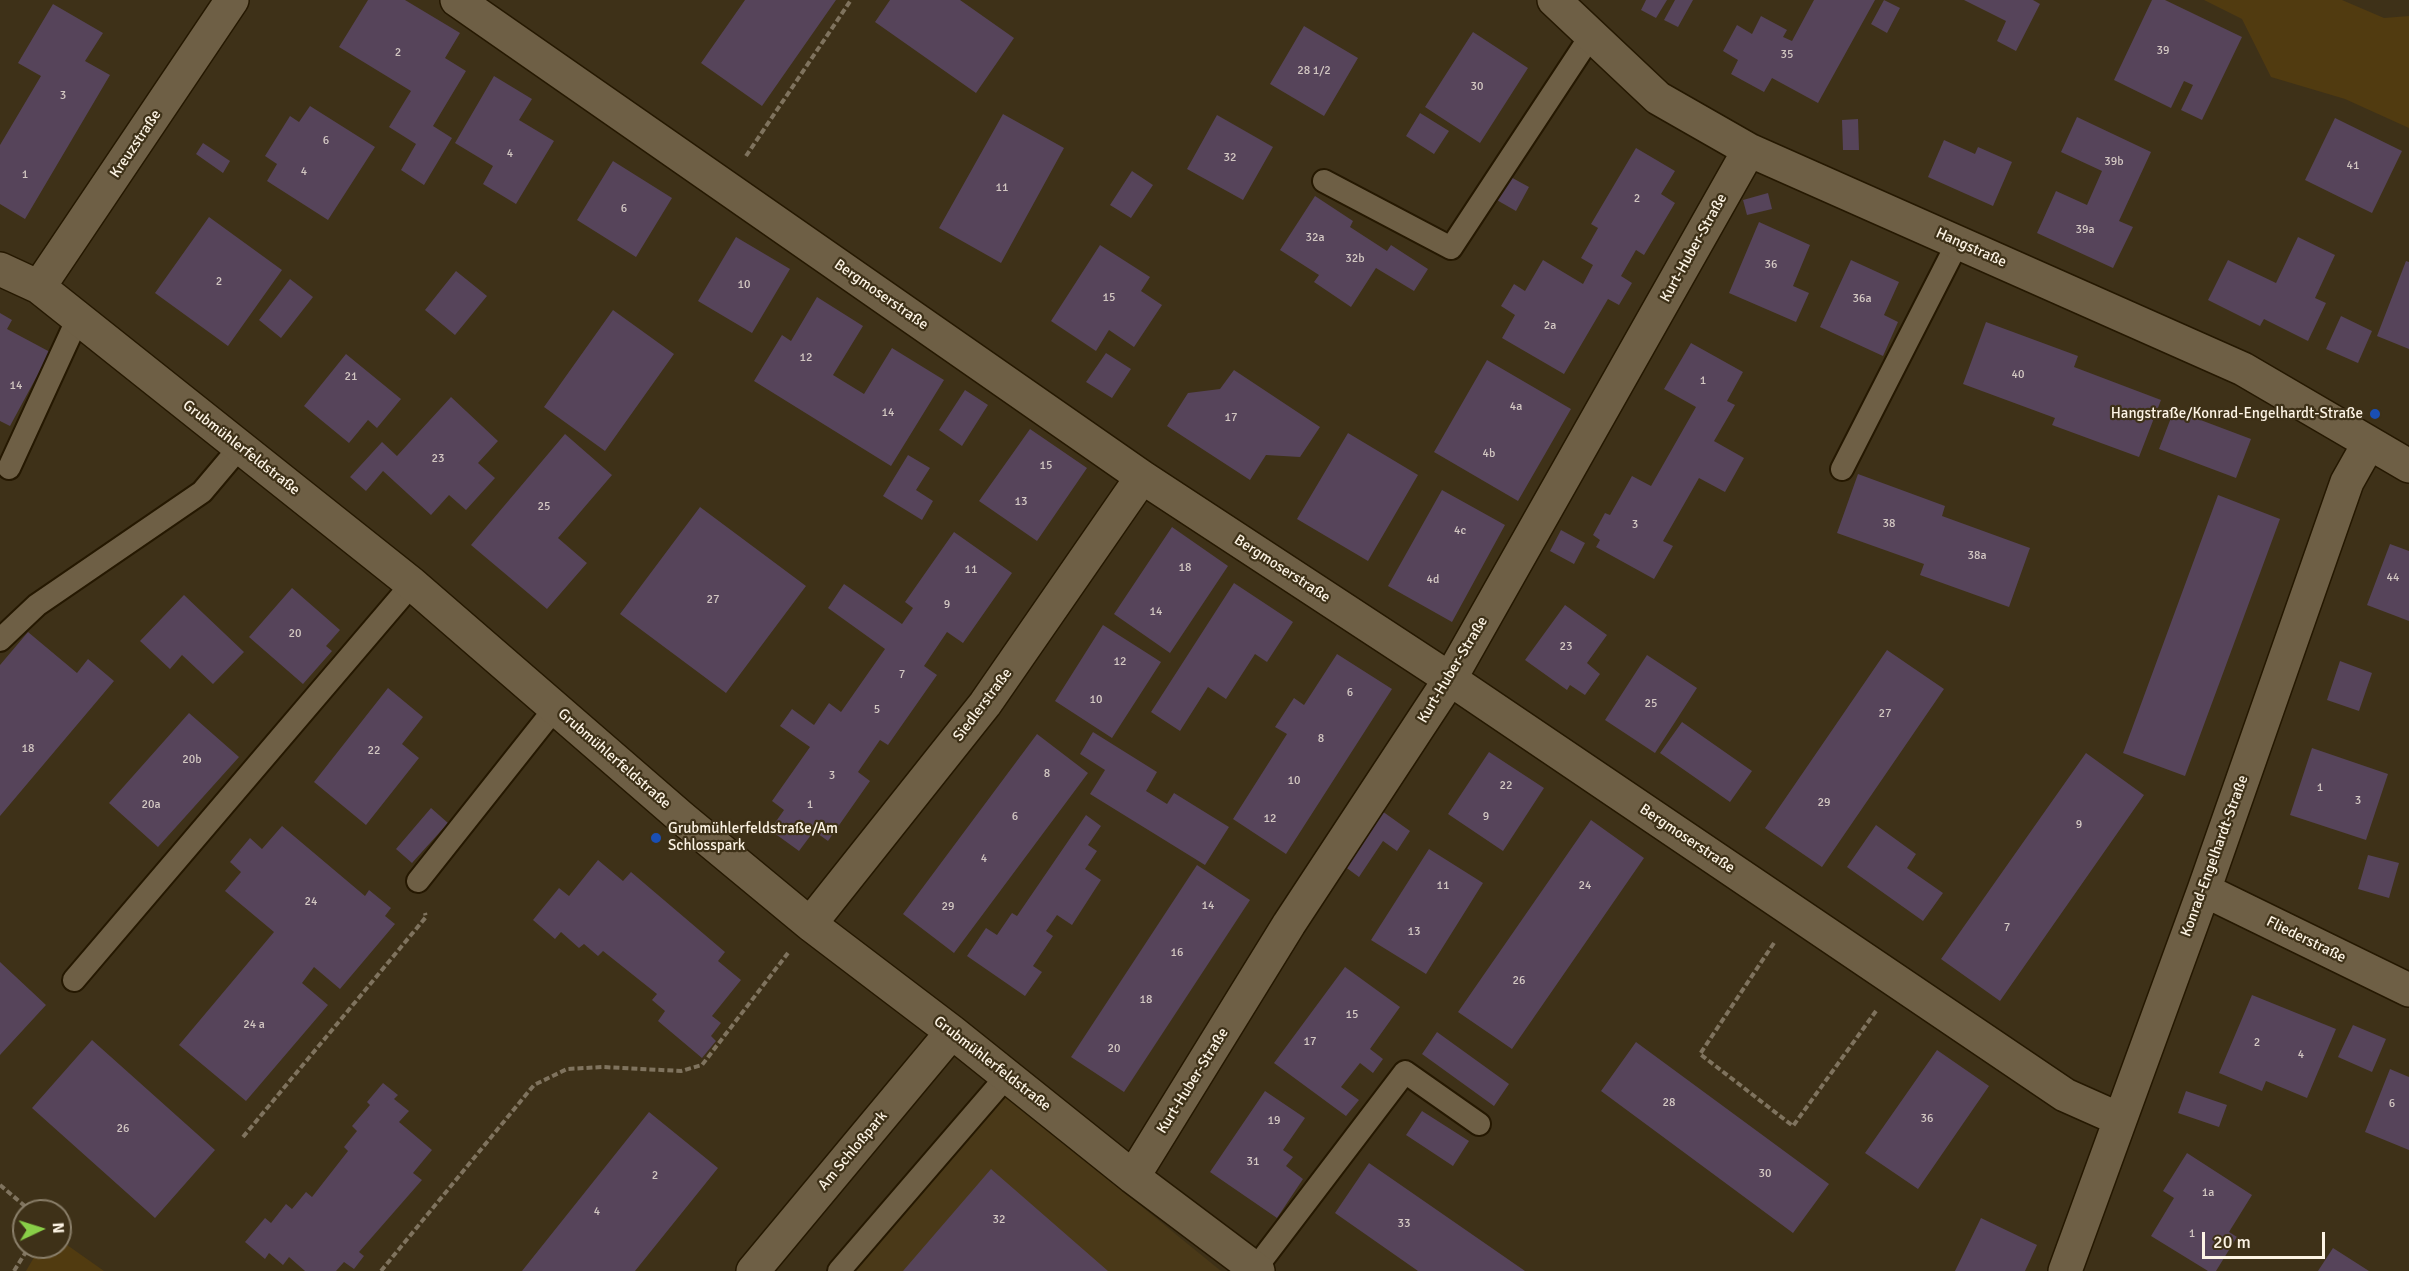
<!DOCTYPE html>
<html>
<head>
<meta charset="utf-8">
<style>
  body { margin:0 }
  #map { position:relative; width:2409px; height:1271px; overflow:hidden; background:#3e3118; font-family:Signika,sans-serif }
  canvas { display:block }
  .north { position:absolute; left:12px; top:1199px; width:60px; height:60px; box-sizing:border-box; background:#3e3118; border:2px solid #8a7f6a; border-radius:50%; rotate:86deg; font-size:16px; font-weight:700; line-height:24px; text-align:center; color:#fcf3e4 }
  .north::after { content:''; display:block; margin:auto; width:21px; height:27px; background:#89ce48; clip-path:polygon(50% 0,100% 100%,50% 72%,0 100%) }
  .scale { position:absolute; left:2202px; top:1232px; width:123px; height:27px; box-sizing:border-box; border:3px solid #fcf3e4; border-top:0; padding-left:8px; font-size:18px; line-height:21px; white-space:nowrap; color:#fcf3e4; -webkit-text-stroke:4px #3e3118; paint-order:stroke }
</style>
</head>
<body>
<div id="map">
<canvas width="2409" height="1271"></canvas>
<div class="north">N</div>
<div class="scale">20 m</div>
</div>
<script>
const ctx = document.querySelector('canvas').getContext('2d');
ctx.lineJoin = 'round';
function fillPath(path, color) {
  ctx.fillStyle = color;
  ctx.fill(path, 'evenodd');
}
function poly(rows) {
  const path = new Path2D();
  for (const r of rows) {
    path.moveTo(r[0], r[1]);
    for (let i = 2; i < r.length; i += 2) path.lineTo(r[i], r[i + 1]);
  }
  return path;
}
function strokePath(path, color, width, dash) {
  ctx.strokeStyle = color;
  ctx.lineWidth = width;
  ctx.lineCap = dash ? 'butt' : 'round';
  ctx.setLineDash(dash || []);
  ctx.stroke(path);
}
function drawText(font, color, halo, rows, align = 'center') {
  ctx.font = font + ' Signika,sans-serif';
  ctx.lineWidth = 4.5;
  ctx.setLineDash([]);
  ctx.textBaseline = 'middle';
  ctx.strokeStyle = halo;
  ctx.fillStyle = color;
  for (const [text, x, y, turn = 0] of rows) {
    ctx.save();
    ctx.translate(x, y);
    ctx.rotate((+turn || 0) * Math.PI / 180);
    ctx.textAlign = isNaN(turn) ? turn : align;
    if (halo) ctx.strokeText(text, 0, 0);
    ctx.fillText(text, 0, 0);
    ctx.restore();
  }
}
const built = poly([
  [995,1087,1221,1271,831,1271]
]);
const green = poly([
  [2204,0,2342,0,2384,18,2409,16,2409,128,2345,99,2271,77,2242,19],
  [60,1240,104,1271,26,1271,40,1247,60,1247]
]);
const building = poly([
  [368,0,405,0,460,33,445,58,466,71,433,126,452,138,424,185,401,170,416,144,389,127,411,91,339,47],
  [745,0,836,0,762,106,701,63],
  [890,0,960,0,1014,38,976,93,875,22],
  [1646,0,1667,0,1656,18,1641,10],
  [1675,0,1693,0,1678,27,1664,20],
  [1814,0,1875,0,1818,103,1772,78,1764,92,1731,74,1738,60,1723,51,1737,25,1752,34,1761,16,1787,30,1783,37,1792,41],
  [1884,0,1900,8,1887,33,1871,24],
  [1964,0,2033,0,2040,4,2016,51,1997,41,2006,21],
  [2152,0,2165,0,2242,37,2202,120,2181,110,2193,85,2184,81,2171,108,2114,80],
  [53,4,103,33,85,61,110,75,25,219,0,204,0,145,41,76,18,63],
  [1304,26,1358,58,1324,116,1270,84],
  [1473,32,1528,68,1480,143,1425,107],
  [494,76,532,99,519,120,554,141,516,204,483,184,493,166,455,143],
  [310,106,375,147,328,220,267,181,277,164,265,156,290,116,299,122],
  [1420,113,1449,131,1434,154,1406,136],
  [1003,114,1064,148,1001,263,939,228],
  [1217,115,1273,147,1243,200,1187,169],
  [2077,117,2151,152,2119,221,2133,227,2113,268,2037,233,2056,191,2087,205,2102,171,2061,152],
  [2335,118,2402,151,2372,213,2305,180],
  [1858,119,1859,150,1843,150,1842,120],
  [1944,140,1975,154,1978,147,2012,162,1993,206,1928,177],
  [203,143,230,161,223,173,196,154],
  [1636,148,1675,171,1661,194,1675,203,1644,255,1636,250,1621,276,1632,283,1619,305,1608,299,1564,374,1502,338,1515,315,1501,306,1514,284,1525,291,1543,260,1583,284,1593,265,1581,258,1598,228,1591,224],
  [613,161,672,198,636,257,577,220],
  [1132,171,1153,185,1131,218,1110,205],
  [1507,175,1529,187,1516,211,1495,199],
  [1768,193,1772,209,1747,215,1743,200],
  [1315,196,1353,221,1350,227,1387,251,1391,245,1428,269,1414,291,1376,268,1351,307,1314,282,1319,275,1280,250],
  [209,217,282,270,228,346,155,293],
  [1759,222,1810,245,1793,286,1809,293,1796,322,1729,293],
  [736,237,790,269,752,333,698,301],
  [2298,237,2335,255,2315,298,2326,303,2308,341,2264,319,2260,326,2208,300,2228,260,2276,283],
  [1100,245,1150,277,1141,291,1162,305,1134,347,1109,330,1096,351,1051,321],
  [1851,260,1899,282,1884,315,1898,322,1883,356,1820,327],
  [2406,261,2409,262,2409,349,2377,336],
  [456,271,487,296,455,335,425,310],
  [290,279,313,297,281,338,259,320],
  [817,297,863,326,833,375,864,394,892,348,944,380,891,466,754,381,782,335,791,341],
  [613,310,674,354,605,451,544,407],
  [0,313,12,320,7,329,50,352,10,426,0,421],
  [2341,316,2372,331,2358,363,2326,349],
  [1986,322,2078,356,2074,367,2161,400,2139,457,2052,425,2055,418,1963,384],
  [1691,343,1743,372,1727,401,1735,405,1714,441,1744,458,1725,492,1699,478,1663,541,1673,546,1654,579,1596,547,1600,540,1593,535,1605,513,1610,515,1632,476,1651,486,1696,407,1664,389],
  [1106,353,1131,369,1112,398,1086,382],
  [346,354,401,399,377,428,368,420,349,443,304,406],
  [1487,360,1571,409,1518,501,1434,452],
  [1234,370,1320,427,1300,457,1266,455,1250,480,1167,426,1188,393,1220,389],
  [965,390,988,405,962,446,939,430],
  [451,397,498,441,478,463,495,478,466,510,449,495,431,515,383,471,366,491,350,477,382,442,397,456],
  [2174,410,2251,439,2236,478,2159,449],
  [1030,429,1087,468,1037,541,979,501],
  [1348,433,1418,475,1368,561,1297,519],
  [565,434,612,475,558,538,587,563,547,609,471,545],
  [908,455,930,468,916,490,933,501,922,520,883,496],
  [1858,474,1945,506,1942,516,2030,548,2009,607,1920,575,1924,564,1837,533],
  [1442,490,1505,525,1452,622,1388,586],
  [2218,495,2280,519,2185,776,2123,753],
  [700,507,806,586,726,693,620,614],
  [1172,527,1228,566,1170,653,1114,614],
  [1561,530,1585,543,1574,564,1550,551],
  [954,532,1012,573,963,643,947,632,924,666,937,675,888,745,880,740,858,772,870,781,828,841,814,831,799,851,770,830,784,810,772,801,810,747,780,726,792,709,814,725,829,703,841,712,885,649,828,608,844,584,902,624,913,608,905,602],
  [2390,544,2409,551,2409,621,2367,605],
  [1234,583,1293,622,1267,662,1255,654,1226,699,1208,687,1180,731,1151,712],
  [292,588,340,630,326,646,332,651,303,684,249,637],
  [184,595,244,652,213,684,182,655,170,669,140,641],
  [1565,605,1607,635,1587,663,1600,674,1585,695,1570,685,1567,690,1525,660],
  [1103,625,1161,662,1112,738,1055,701],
  [28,632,77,673,88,659,114,681,0,816,0,665],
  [1887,650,1944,689,1822,867,1765,828],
  [1337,654,1392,689,1286,854,1233,819,1287,734,1275,727,1294,698,1304,705],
  [1647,655,1697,688,1655,753,1605,720],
  [2340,661,2372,673,2359,711,2327,700],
  [388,688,423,717,402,744,419,758,366,825,314,782],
  [189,713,239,757,158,847,109,803],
  [1682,722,1752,771,1730,802,1660,753],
  [1093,732,1157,772,1146,791,1167,804,1174,793,1229,827,1205,865,1090,794,1105,770,1080,754],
  [1037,734,1088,773,954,953,903,914],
  [2312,748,2388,774,2366,840,2290,815],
  [1489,752,1544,788,1503,851,1448,814],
  [2086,753,2144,795,2000,1001,1941,959],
  [431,808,448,823,412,863,396,849],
  [1382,811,1410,831,1397,851,1383,841,1359,877,1344,866],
  [1086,815,1101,826,1088,845,1097,851,1085,869,1101,880,1072,925,1057,915,1046,931,1053,936,1033,966,1042,972,1025,996,967,956,986,928,997,935,1012,913,1017,916],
  [1591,820,1644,858,1512,1049,1458,1012],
  [1876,825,1916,854,1907,868,1943,893,1923,921,1847,867],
  [282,826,365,896,369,890,391,908,385,916,395,924,340,989,314,967,302,983,328,1005,246,1101,179,1045,274,932,225,891,241,872,230,862,250,838,262,849],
  [1429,849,1483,883,1426,974,1371,940],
  [2368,855,2399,863,2389,898,2358,889],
  [598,860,623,881,631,872,725,952,718,961,741,980,712,1016,721,1023,711,1036,716,1041,702,1058,658,1021,665,1011,652,1000,657,994,603,951,598,956,584,944,579,948,561,932,555,939,533,920,559,888,569,896],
  [1197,865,1250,900,1124,1092,1071,1057],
  [0,962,46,1005,0,1055],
  [1345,967,1400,1007,1370,1049,1383,1059,1373,1073,1360,1063,1341,1087,1359,1100,1346,1116,1274,1063],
  [2252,995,2336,1029,2307,1098,2266,1081,2262,1091,2219,1073],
  [2353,1025,2386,1039,2372,1072,2338,1057],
  [1437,1032,1509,1084,1494,1106,1422,1054],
  [92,1040,215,1150,155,1218,32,1108],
  [1636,1042,1829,1184,1793,1233,1601,1091],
  [1937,1050,1989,1086,1918,1189,1865,1153],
  [2390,1069,2409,1077,2409,1150,2365,1132],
  [383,1083,398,1095,394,1099,409,1111,399,1122,432,1150,413,1173,422,1180,359,1252,364,1256,354,1269,344,1262,336,1271,305,1271,289,1257,283,1265,269,1253,265,1259,245,1242,265,1218,271,1223,286,1204,292,1209,306,1192,312,1197,348,1151,344,1147,357,1131,352,1126,370,1105,367,1102],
  [1265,1091,1305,1118,1283,1150,1293,1157,1286,1166,1303,1179,1277,1218,1210,1172],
  [2186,1091,2227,1105,2219,1127,2178,1113],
  [1422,1111,1469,1141,1453,1166,1406,1135],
  [649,1112,718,1168,635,1271,522,1271],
  [2187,1153,2252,1195,2229,1232,2237,1237,2216,1271,2208,1271,2151,1236,2174,1198,2163,1191],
  [1369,1163,1525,1271,1418,1271,1335,1213],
  [991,1169,1108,1271,903,1271],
  [1981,1218,2037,1245,2025,1271,1955,1271],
  [2333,1248,2369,1271,2318,1271]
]);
const path = poly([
  [746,156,851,0],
  [1774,943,1700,1054,1793,1126,1876,1011],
  [243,1137,426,917,425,913],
  [0,1185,26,1207,26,1211],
  [30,1247,36,1253],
  [14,1271,29,1247],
  [381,1271,534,1085,567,1069,603,1067,681,1071,702,1065,788,953]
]);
const service = poly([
  [1324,181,1451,248,1592,34],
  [9,468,78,318],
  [1842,469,1958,242],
  [0,640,37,605,202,492,240,447],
  [418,881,556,707],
  [74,980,412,584],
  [1255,1269,1405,1072,1479,1124],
  [839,1271,1007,1076]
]);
const minor = poly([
  [457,0,1142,477,1450,679,2065,1095,2119,1119],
  [1554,0,1658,98,1749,150,2243,369,2409,466],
  [0,269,39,287,412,584,682,818,810,924,952,1032,1133,1177,1258,1271],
  [39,287,232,0],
  [2204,890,2409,990],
  [810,924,985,704,1142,477],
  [1133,1177,1289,924,1450,679,1749,150],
  [753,1271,952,1032],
  [2065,1271,2204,890,2347,482,2369,443]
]);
const markers = [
  [2375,414,6,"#1a4fb4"],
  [656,838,6,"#1a4fb4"]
];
const numberNames = [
  ["39",2163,51],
  ["2",398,53],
  ["35",1787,55],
  ["28 1/2",1314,71],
  ["30",1477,87],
  ["3",63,96],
  ["6",326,141],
  ["4",510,154],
  ["32",1230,158],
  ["39b",2114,162],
  ["41",2353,166],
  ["4",304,172],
  ["1",25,175],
  ["11",1002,188],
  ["2",1637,199],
  ["6",624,209],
  ["39a",2085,230],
  ["32a",1315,238],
  ["32b",1355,259],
  ["36",1771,265],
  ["2",219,282],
  ["10",744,285],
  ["15",1109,298],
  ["36a",1862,299],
  ["2a",1550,326],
  ["12",806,358],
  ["40",2018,375],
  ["21",351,377],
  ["1",1703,381],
  ["14",16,386],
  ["4a",1516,407],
  ["14",888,413],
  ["17",1231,418],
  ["4b",1489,454],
  ["23",438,459],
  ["15",1046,466],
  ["13",1021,502],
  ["25",544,507],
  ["38",1889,524],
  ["3",1635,525],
  ["4c",1460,531],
  ["38a",1977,556],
  ["18",1185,568],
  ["11",971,570],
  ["44",2393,578],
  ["4d",1433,580],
  ["27",713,600],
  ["9",947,605],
  ["14",1156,612],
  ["20",295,634],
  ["23",1566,647],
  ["12",1120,662],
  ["7",902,675],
  ["6",1350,693],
  ["10",1096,700],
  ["25",1651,704],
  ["5",877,710],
  ["27",1885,714],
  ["8",1321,739],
  ["18",28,749],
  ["22",374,751],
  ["20b",192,760],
  ["8",1047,774],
  ["3",832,776],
  ["10",1294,781],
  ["22",1506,786],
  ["1",2320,788],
  ["3",2358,801],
  ["29",1824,803],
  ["20a",151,805],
  ["1",810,805],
  ["6",1015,817],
  ["9",1486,817],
  ["12",1270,819],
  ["9",2079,825],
  ["4",984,859],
  ["11",1443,886],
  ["24",1585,886],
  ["24",311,902],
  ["14",1208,906],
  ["29",948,907],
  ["7",2007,928],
  ["13",1414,932],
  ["16",1177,953],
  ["26",1519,981],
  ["18",1146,1000],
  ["15",1352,1015],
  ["24 a",254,1025],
  ["17",1310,1042],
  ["2",2257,1043],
  ["20",1114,1049],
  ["4",2301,1055],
  ["28",1669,1103],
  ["6",2392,1104],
  ["36",1927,1119],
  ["19",1274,1121],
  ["26",123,1129],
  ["31",1253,1162],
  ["30",1765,1174],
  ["2",655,1176],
  ["1a",2208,1193],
  ["4",597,1212],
  ["32",999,1220],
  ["33",1404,1224],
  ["1",2192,1234]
];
const streetNames = [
  ["Kreuzstraße",136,144,-56],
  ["Kurt-Huber-Straße",1694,248,-61],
  ["Hangstraße",1971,248,24],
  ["Bergmoserstraße",881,295,35],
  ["Grubmühlerfeldstraße",241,448,38],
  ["Bergmoserstraße",1282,569,33],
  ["Kurt-Huber-Straße",1453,670,-59],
  ["Siedlerstraße",983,705,-53],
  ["Grubmühlerfeldstraße",614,759,41],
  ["Bergmoserstraße",1687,839,34],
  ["Konrad-Engelhardt-Straße",2215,856,-70],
  ["Fliederstraße",2306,940,26],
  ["Grubmühlerfeldstraße",992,1064,38],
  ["Kurt-Huber-Straße",1193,1081,-58],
  ["Am Schloßpark",853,1151,-50]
];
const poiNames = [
  ["Hangstraße/Konrad-Engelhardt-Straße",2363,414],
  ["Grubmühlerfeldstraße/Am",668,829,"left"],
  ["Schlosspark",668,846,"left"]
];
fillPath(built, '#4a3918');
fillPath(green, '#513b10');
fillPath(building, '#56445a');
strokePath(service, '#251801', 26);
strokePath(minor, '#251801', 36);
strokePath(path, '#7f735e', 4, [6, 3]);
strokePath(service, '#6e5f45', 22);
strokePath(minor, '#6e5f45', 33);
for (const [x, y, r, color] of markers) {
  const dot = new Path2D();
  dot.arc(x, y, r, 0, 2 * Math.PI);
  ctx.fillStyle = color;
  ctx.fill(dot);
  strokePath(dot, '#3e3118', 2);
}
drawText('12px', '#d2c7c2', null, numberNames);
drawText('15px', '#fcf3e4', '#3e3118', streetNames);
drawText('15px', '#fcf3e4', '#3e3118', poiNames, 'right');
</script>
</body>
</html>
